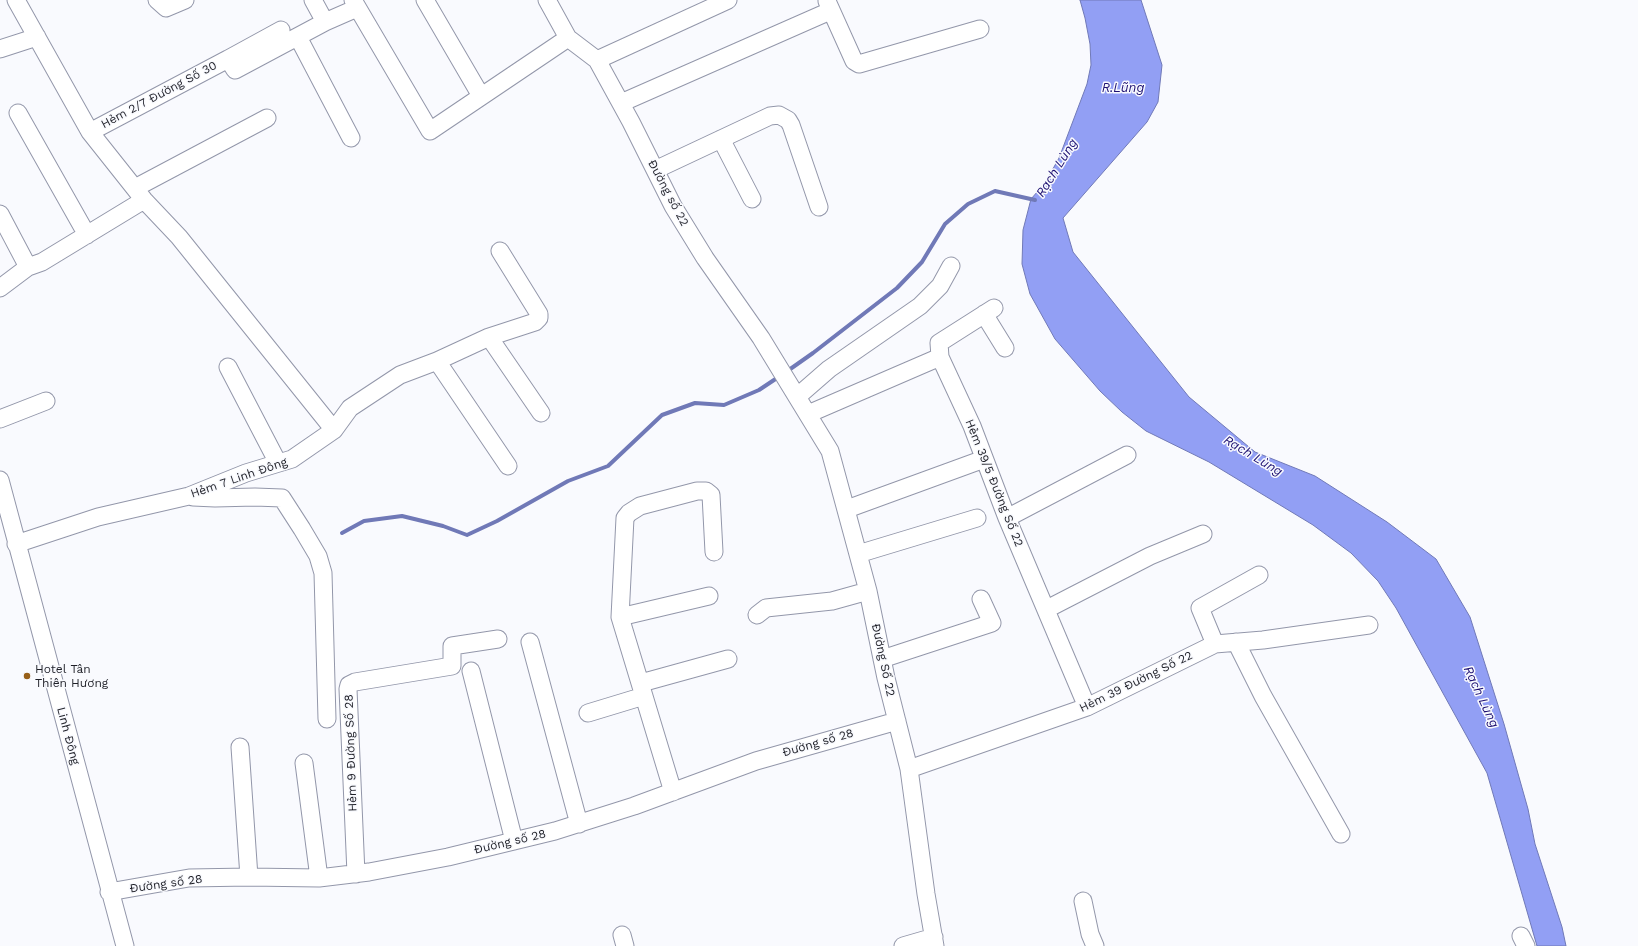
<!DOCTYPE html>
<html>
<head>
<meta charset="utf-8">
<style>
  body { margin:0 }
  canvas { display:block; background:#f9fafe }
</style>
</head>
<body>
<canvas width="1638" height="946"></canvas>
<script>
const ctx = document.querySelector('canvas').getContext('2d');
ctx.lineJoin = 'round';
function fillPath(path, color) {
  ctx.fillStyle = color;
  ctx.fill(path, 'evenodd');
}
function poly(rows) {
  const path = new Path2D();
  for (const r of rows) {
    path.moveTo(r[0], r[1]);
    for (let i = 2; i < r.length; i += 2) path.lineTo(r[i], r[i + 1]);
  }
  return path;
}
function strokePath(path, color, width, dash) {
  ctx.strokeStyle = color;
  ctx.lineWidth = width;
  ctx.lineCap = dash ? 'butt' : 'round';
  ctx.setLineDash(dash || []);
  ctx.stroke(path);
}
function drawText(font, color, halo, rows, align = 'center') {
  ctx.font = font + ' "Work Sans",sans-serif';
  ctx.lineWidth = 3;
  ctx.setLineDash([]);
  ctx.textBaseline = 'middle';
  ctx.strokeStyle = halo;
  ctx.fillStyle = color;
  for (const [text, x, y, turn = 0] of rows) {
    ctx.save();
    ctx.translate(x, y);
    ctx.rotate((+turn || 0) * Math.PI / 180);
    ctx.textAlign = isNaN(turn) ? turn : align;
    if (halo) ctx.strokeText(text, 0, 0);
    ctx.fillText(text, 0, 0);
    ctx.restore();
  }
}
const water = poly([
  [1080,0,1141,0,1162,65,1158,102,1147,122,1063,218,1073,252,1189,397,1255,452,1315,476,1387,522,1436,559,1470,617,1504,724,1528,809,1535,844,1562,927,1566,946,1537,946,1487,773,1396,608,1378,581,1351,553,1313,525,1209,462,1146,431,1122,412,1100,391,1055,339,1030,294,1022,264,1023,230,1031,199,1045,183,1059,158,1087,84,1091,65,1090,44,1085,18,1080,0]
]);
const stream = poly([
  [786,372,813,353,897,288,922,262,945,224,968,204,995,191,1035,200],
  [342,533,364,521,402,516,443,526,467,535,497,521,568,481,608,466,662,415,695,403,724,405,759,390,780,376]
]);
const minor = poly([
  [16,0,90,132,144,200,179,237,334,430],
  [157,0,166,8,185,0],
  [313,0,325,22],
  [353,0,430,131,568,38],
  [425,0,481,96],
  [547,0,568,38,597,60,631,122,673,206,705,258,761,338,830,451,868,591,886,678,909,769,926,894,935,946],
  [827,1,854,61,859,64,980,29],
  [298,37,351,138],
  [0,49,37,37],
  [228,59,281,30],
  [597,60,728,0],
  [621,103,830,11],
  [18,113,87,235],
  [90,132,228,59,235,70,325,22,357,8],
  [721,139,752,199],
  [655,170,770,116,779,115,788,120,791,125,819,207],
  [135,188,267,118],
  [0,214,28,267],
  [0,288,28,267,42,262,144,200],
  [994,308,939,343,940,357,972,426,1007,518,1087,707],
  [984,314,1005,348],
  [489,337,541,413],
  [437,361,508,466],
  [228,367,278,463],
  [798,396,829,369,920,306,940,286,951,266],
  [808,414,940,357],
  [0,419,46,401],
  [0,480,125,946],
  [193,497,215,498,255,497,282,498,302,529,318,556,323,573,327,719],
  [847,509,984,459],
  [1007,518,1127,455],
  [16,544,98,517,189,496,246,473,292,459,334,430,350,408,400,375,437,361,489,337,535,322,539,318,539,314,500,251],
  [858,554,977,518],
  [1047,609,1150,556,1203,534],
  [757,615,766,608,832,601,868,591],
  [620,617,709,596],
  [530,642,579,824],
  [1236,642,1263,696,1341,834],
  [1215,644,1200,608,1259,575],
  [882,659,992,623,981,599],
  [471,671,514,841],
  [641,683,728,659],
  [588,713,644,696],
  [240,747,249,877],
  [304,763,319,878],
  [909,769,1087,707,1215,644,1263,640,1369,625],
  [673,792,620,617,625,518,629,513,640,506,697,491,706,491,711,495,714,552],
  [356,874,348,689,349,685,355,682,452,666,452,646,498,639],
  [109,892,189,878,249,877,319,878,369,872,448,857,555,831,634,806,756,761,897,721],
  [1083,901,1090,934,1095,946],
  [622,935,625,946],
  [1521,936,1526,946],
  [903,946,934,937]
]);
const markers = [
  [27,676,4,"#975f19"]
];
const streetNames = [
  ["Hẻm 2/7 Đường Số 30",159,95,-28],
  ["Đường số 22",668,193,62],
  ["Hẻm 7 Linh Đông",239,478,-19],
  ["Hẻm 39/5 Đường Số 22",994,483,68],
  ["Đường Số 22",883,660,78],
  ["Hẻm 39 Đường Số 22",1136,682,-26],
  ["Linh Đông",68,736,75],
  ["Đường số 28",818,743,-16],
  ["Hẻm 9 Đường Số 28",351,753,-92],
  ["Đường số 28",510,842,-13],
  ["Đường số 28",166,884,-8]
];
const poiNames = [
  ["Hotel Tân",35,669],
  ["Thiên Hương",35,683]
];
const waterNames = [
  ["R.Lũng",1123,88],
  ["Rạch Lùng",1057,168,-58],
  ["Rạch Lùng",1253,456,31],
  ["Rạch Lùng",1481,697,65]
];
fillPath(water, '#929ff4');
strokePath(water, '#7079b7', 1);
strokePath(stream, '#7079b7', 4);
strokePath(minor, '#9397aa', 19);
strokePath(minor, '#fff', 17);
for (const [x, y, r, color] of markers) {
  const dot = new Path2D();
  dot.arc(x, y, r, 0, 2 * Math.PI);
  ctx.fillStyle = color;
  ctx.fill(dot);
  strokePath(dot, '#f9fafe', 1.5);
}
drawText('12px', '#1f2028', '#f9fafe', streetNames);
drawText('12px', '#1f2028', '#f9fafe', poiNames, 'left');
drawText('italic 13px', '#1d1072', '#f9fafe', waterNames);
</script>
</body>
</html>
